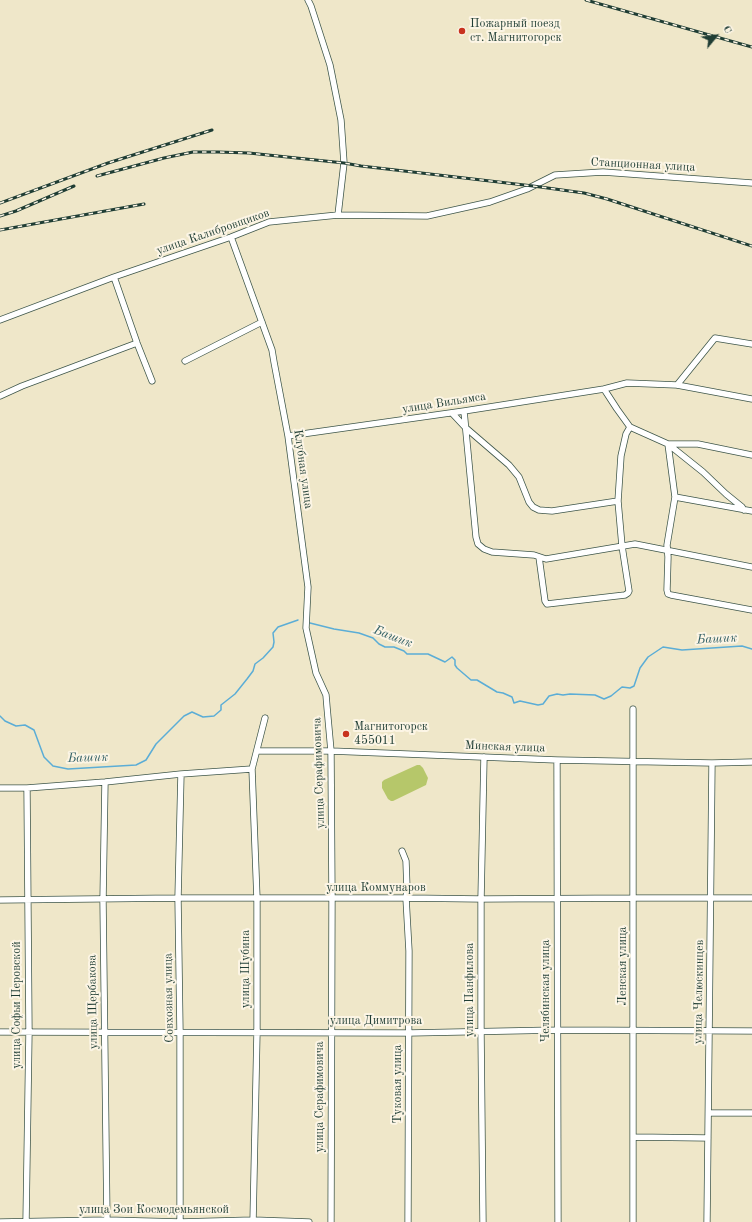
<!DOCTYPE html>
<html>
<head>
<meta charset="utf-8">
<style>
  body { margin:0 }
  #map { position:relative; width:752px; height:1222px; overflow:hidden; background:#efe7c9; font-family:"Old Standard TT",serif }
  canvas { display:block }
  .north { position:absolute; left:696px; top:16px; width:40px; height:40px; -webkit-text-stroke:3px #fcf5e5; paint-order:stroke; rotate:61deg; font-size:11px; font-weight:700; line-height:16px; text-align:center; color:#1f3d34 }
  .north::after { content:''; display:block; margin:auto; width:14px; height:18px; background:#1f3d34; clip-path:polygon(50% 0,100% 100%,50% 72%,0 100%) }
</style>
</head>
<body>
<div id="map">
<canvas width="752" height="1222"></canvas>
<div class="north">С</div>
</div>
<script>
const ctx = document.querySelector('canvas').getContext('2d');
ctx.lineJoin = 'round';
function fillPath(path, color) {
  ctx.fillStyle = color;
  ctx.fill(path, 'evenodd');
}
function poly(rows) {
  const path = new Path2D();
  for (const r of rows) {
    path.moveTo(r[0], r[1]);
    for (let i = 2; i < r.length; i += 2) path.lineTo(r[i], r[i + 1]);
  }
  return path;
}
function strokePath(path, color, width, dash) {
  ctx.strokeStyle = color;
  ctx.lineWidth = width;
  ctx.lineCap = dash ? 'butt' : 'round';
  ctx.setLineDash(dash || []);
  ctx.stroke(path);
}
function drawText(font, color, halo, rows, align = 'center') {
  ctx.font = font + ' "Old Standard TT",serif';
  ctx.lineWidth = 4;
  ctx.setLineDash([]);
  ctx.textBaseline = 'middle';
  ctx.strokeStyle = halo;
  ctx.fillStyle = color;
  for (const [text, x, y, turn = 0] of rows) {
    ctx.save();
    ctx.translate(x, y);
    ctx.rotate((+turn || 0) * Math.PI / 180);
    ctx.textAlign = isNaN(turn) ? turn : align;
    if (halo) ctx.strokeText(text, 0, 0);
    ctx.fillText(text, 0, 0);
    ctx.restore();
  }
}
const green = poly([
  [417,765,420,765,423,768,428,778,426,785,393,801,391,801,388,799,382,788,382,782,384,780]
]);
const stream = poly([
  [310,623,334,629,359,633,373,638,379,644,385,647,394,647,404,651,407,654,428,654,445,662,452,657,455,660,455,665,457,668,471,680,477,680,497,692,503,693,512,697,514,703,520,701,538,705,543,704,549,696,557,694,563,695,570,694,595,695,604,699,611,696,622,687,630,688,634,686,640,668,648,657,663,647,682,650,742,646,752,649],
  [0,716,5,721,16,726,25,725,34,730,44,757,53,766,68,769,136,765,146,760,156,744,184,716,192,712,203,717,214,716,221,710,221,705,235,694,247,679,253,671,255,664,263,658,273,647,274,642,273,633,278,627,298,620]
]);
const minor = poly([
  [308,0,311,6,330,65,341,120,344,163,338,215],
  [231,237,272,350,274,362,288,436,308,587,306,628,316,673,326,695,327,707,331,751,332,899,331,1222],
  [114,277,137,343,152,381],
  [0,320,114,277,231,237,269,222,338,215,427,216,490,202,527,189,555,175,603,172,752,183],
  [185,361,262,322],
  [677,385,715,338,752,344],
  [604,389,617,409,630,427,668,444,698,444,752,455],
  [0,396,22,386,137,343],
  [464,411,476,537,478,544,484,549,492,552,534,555,546,559,635,544,752,567],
  [452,413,466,428,509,465,519,477,529,502,533,507,539,510,552,511,618,501],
  [288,436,464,411,604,389,627,383,677,385,752,399],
  [668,444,675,497,667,545,668,557,667,590,668,594,671,595,752,610],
  [668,444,703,472,726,494,742,507,744,510],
  [675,497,752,511],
  [539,557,545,601,547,604,625,595,628,593,629,591,622,546,618,501,621,456,626,434,630,427],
  [633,709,633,1222],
  [257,751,331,751,557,760,712,763,752,762],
  [557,760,558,1222],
  [105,782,103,900,107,1222],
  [0,788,27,788,105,782,181,774,252,769],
  [402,851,406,861,407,889,406,898,409,951,408,1222],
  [0,900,178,898,406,898,481,899,633,898,752,898],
  [0,1032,409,1033,557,1030,752,1031],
  [709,1113,752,1113],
  [634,1137,708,1138],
  [0,1222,107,1220,180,1222,253,1220,309,1222],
  [26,1222,29,1032,27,788],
  [180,1222,180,1032,178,898,181,774],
  [253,1222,257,1032,257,899,252,769,265,718],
  [483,1222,481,1031,481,899,484,757],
  [707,1222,712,763]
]);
const rail = poly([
  [586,0,752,47],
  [97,176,164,158,193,152,218,152,249,153,344,163,361,166,533,186,584,193,607,199,752,246],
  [0,203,108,163,212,130],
  [0,216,16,211,74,186],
  [0,230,144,204]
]);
const markers = [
  [462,31,4,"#c8321e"],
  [346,734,4,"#c8321e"]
];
const poiNames = [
  ["Пожарный поезд",470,24],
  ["ст. Магнитогорск",470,38],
  ["Магнитогорск",354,727],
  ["455011",354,741]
];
const streetNames = [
  ["Станционная улица",643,165,3],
  ["улица Калибровщиков",213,232,-19],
  ["улица Вильямса",444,403,-9],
  ["Клубная улица",303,469,82],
  ["Минская улица",505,747,2],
  ["улица Серафимовича",319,773,-92],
  ["улица Коммунаров",376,888],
  ["Ленская улица",623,966,-90],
  ["улица Шубина",246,969,-90],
  ["улица Панфилова",470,990,-90],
  ["Челябинская улица",546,991,-90],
  ["улица Челюскинцев",699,992,-89],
  ["Совхозная улица",169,998,-91],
  ["улица Щербакова",93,1002,-91],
  ["улица Софьи Перовской",17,1005,-90],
  ["улица Димитрова",376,1021],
  ["Туковая улица",398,1084,-90],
  ["улица Серафимовича",320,1097,-90],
  ["улица Зои Космодемьянской",154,1210]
];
const waterNames = [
  ["Башик",393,637,21],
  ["Башик",717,639,-3],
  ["Башик",88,758,-2]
];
fillPath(green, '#b6c76a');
strokePath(stream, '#5badd6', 1.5);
strokePath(minor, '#3e564a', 7);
strokePath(minor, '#fff', 5.5);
strokePath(rail, '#1f3d34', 3);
strokePath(rail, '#fcf5e5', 1.5, [4.5]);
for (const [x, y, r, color] of markers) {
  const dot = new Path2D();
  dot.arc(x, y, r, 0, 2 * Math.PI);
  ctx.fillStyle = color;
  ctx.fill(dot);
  strokePath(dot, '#fcf5e5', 1.5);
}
drawText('12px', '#1f3d34', '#fcf5e5', poiNames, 'left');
drawText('12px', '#1f3d34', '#fcf5e5', streetNames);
drawText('italic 13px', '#315f65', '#fcf5e5', waterNames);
</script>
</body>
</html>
